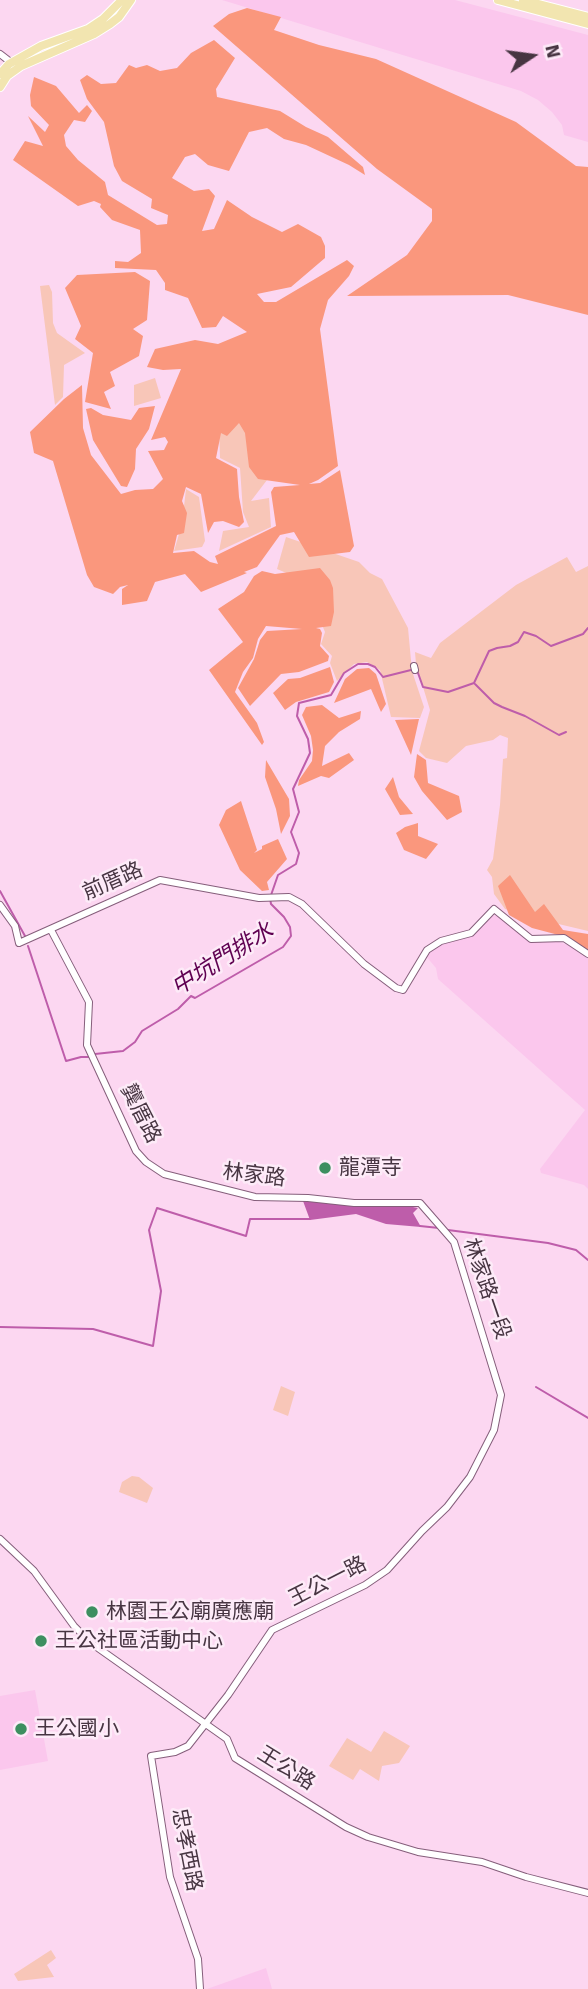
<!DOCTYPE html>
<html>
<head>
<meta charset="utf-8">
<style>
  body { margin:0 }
  #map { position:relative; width:588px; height:1989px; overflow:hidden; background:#fcd7f1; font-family:Signika,sans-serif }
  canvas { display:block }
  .north { position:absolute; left:497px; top:21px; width:70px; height:70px; -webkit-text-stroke:5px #fdebf8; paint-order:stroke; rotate:77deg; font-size:19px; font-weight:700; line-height:28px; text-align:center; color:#473542 }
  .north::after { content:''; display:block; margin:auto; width:24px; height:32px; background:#473542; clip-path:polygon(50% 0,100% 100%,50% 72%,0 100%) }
</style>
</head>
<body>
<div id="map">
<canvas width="588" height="1989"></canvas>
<div class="north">N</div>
</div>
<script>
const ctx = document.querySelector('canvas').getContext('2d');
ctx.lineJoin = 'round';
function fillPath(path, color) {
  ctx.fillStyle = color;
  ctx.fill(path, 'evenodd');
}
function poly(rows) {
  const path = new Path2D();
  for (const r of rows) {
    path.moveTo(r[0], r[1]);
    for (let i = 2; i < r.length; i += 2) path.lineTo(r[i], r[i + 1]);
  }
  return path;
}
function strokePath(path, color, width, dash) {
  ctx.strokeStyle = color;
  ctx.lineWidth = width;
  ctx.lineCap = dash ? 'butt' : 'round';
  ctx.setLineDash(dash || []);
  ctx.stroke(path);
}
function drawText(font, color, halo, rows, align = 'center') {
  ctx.font = font + ' Signika,"Noto Sans TC",sans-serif';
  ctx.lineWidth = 5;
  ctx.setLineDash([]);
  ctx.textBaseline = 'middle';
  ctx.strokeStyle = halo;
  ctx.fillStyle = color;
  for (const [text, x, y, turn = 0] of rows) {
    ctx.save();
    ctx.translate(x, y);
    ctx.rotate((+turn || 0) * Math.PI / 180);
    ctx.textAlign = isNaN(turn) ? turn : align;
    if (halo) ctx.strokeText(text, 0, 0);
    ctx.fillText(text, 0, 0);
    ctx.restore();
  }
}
const built = poly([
  [222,0,455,0,588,35,588,142,564,135,562,125,552,112,538,100,521,91],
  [498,915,530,942,559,942,568,945,588,959,588,1189,584,1185,541,1173,540,1169,585,1110,438,979,436,968,425,955,432,948,471,935,492,916],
  [35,1690,48,1761,0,1770,0,1696],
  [266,1968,272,1989,207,1989]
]);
const green = poly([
  [49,285,52,292,53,323,57,333,85,353,64,365,63,397,55,405,40,286],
  [155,378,161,398,134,406,134,385],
  [242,416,267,480,251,501,269,498,271,527,219,551,223,531,249,527,243,512,240,468,220,458,219,425],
  [186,489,199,497,205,541,202,547,174,551,182,524],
  [286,537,359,562,370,573,382,579,408,628,412,671,424,707,420,718,391,717,380,670,367,662,354,664,337,681,330,663,332,656,321,644,325,632,317,613,317,586,277,569],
  [567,557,576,572,588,566,588,931,529,917,505,909,494,894,492,877,487,870,493,859,500,805,503,759,507,758,508,738,500,735,493,740,466,746,447,763,426,758,419,751,430,710,416,664,415,652,431,658,440,643,516,585],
  [281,1386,295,1392,288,1416,273,1410],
  [132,1476,139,1477,153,1488,147,1503,119,1492,122,1482],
  [384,1731,410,1746,399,1763,382,1766,379,1781,360,1769,353,1780,329,1766,347,1738,371,1752],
  [51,1950,56,1958,47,1965,54,1977,18,1981,14,1974]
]);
const forest = poly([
  [247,8,281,17,274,30,319,45,376,59,516,122,576,166,588,167,588,315,508,295,347,296,407,255,432,221,432,209,377,169,213,26,229,14],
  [214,40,235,58,216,89,217,97,280,111,306,127,328,137,363,167,365,175,349,165,306,145,284,139,267,128,249,132,229,171,208,165,195,154,185,157,172,178,194,191,209,189,215,196,202,231,214,229,227,200,252,217,282,232,298,224,321,237,325,246,325,258,291,287,257,294,264,302,276,302,347,260,354,266,349,276,328,300,320,329,338,466,318,480,309,484,320,483,340,470,354,546,350,552,309,557,294,532,280,535,257,567,244,572,247,573,201,592,185,574,155,582,147,601,122,605,122,589,128,585,120,587,113,594,94,587,87,575,53,461,34,453,30,432,64,399,82,385,83,428,91,455,121,494,135,490,153,489,163,479,148,451,164,450,168,442,165,437,151,440,181,369,163,370,147,367,155,349,195,340,218,344,247,332,223,316,216,327,202,328,188,298,165,290,165,283,156,270,115,268,115,261,128,262,141,253,140,230,112,220,100,207,101,204,94,201,78,206,13,160,25,141,43,146,28,116,45,132,49,125,31,106,30,95,34,77,56,86,79,113,87,105,92,111,85,122,74,120,64,135,66,146,78,160,105,182,108,195,157,225,167,224,168,215,151,208,152,199,122,181,114,166,104,122,87,99,80,80,87,75,101,84,116,83,129,65,136,68,147,65,160,71,177,68,191,53],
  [239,423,245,433,249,467,258,479,300,485,274,487,271,492,276,526,215,556,218,564,210,562,194,551,173,553,177,535,184,533,187,513,182,501,186,487,201,494,208,533,214,522,223,521,239,527,244,522,239,497,237,469,216,458,221,433,227,436],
  [135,272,150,281,147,320,133,329,143,336,139,356,110,372,115,386,104,392,111,409,85,402,93,353,75,339,81,326,65,288,77,275],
  [155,406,149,429,136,449,135,469,127,487,121,486,93,440,86,409,91,408,103,415,131,420,139,408],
  [320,568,330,580,333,588,334,612,331,626,316,628,320,629,322,633,320,646,329,656,328,661,299,672,281,674,250,706,238,688,254,659,260,640,267,631,302,629,266,626,258,639,253,658,243,672,235,692,257,723,264,742,262,745,209,670,243,642,218,609,244,592,254,576,262,571,275,574],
  [330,667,334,682,329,692,296,702,285,710,273,693,288,679,300,678],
  [369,668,376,674,386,704,381,712,371,689,334,703,345,679,357,669],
  [322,705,339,718,361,711,360,719,339,732,325,746,322,766,349,753,354,760,329,778,321,776,298,786,299,780,312,761,313,750,311,736,302,715,306,707],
  [419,719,411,755,395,720],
  [417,754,426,760,428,783,459,796,462,812,447,820,422,791,414,777],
  [266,760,289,799,290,816,281,834,276,809,265,777],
  [393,777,399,797,413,814,400,815,385,789],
  [241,801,257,850,254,853,262,849,262,846,278,839,287,859,267,882,269,890,262,891,240,870,219,825,226,810],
  [418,823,418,836,438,844,426,859,404,850,396,833,405,827],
  [510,875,535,912,544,904,563,930,588,934,588,951,570,938,532,928,509,915,498,886]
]);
const water = poly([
  [303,1201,352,1205,408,1206,418,1208,413,1213,421,1227,386,1224,356,1214,310,1220]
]);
const stream = poly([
  [418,673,423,687,448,692,474,683,489,651,497,648,510,646,518,642,524,632,536,636,551,646,583,634,588,628],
  [475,684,494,703,502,707,525,716,559,735,566,732],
  [0,891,25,936],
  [28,946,66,1061,81,1057,90,1057],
  [95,1054,123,1051,135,1042,142,1031,178,1009,191,996,195,998,283,947,291,936,290,927,284,917,271,904,270,898,278,875,296,864,299,853,291,832,299,812,293,789,310,753,308,739,297,716,299,703,331,695,344,673,358,664,368,664,375,667,383,677,411,670],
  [420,1226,439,1228],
  [448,1230,548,1243,576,1250,588,1260],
  [0,1327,93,1329,153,1346,161,1291,149,1230,157,1208,246,1236,250,1219,310,1219],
  [536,1387,588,1418]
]);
const minor = poly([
  [0,54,13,64],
  [414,666,415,670],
  [0,905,15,926,19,943,160,880,259,898,289,897,302,904,364,964,396,988,403,990,427,950,441,941,471,933,494,909,531,939,564,938,588,954],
  [51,930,89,1002,87,1045,136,1151,146,1162,164,1174,255,1197,308,1198,354,1203,420,1203,454,1242,501,1395,494,1430,470,1477,447,1507,422,1531,387,1570,365,1585,272,1630,228,1695,188,1746,175,1752,151,1756,170,1877,198,1959,200,1989],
  [0,1539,34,1571,74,1626,91,1643,227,1739,235,1758,346,1827,368,1837,418,1852,482,1862,526,1877,588,1893]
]);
const major = poly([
  [498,0,588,24],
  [523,0,588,17],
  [0,74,9,64,41,46,88,29,103,19,122,0],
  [0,87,7,76,21,66,94,34,110,24,119,17,131,0]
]);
const markers = [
  [325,1168,7,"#3d8f60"],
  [92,1612,7,"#3d8f60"],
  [41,1641,7,"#3d8f60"],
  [21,1729,7,"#3d8f60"]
];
const streetNames = [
  ["前厝路",113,882,-24],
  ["龔厝路",140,1114,63],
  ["林家路",254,1176,7],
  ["林家路一段",486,1289,71],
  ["王公一路",328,1582,-27],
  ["王公路",286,1769,32],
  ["忠孝西路",186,1850,79]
];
const poiNames = [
  ["龍潭寺",339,1168],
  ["林園王公廟廣應廟",106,1612],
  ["王公社區活動中心",55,1641],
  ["王公國小",35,1729]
];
const waterNames = [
  ["中坑門排水",223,960,-32]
];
fillPath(built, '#fbc7ed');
fillPath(green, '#f8c6b8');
fillPath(forest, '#fa977d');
fillPath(water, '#be5daa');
strokePath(stream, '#be5daa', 2);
strokePath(minor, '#855e7b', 8);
strokePath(major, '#fff', 10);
strokePath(minor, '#fff', 6);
strokePath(major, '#f2e5b0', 8);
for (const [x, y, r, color] of markers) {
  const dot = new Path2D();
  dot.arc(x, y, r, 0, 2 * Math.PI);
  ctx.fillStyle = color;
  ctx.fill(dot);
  strokePath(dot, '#fdebf8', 2.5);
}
drawText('21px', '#473542', '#fdebf8', streetNames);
drawText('21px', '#473542', '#fdebf8', poiNames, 'left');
drawText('italic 23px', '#5f0051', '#fdebf8', waterNames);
</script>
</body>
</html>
